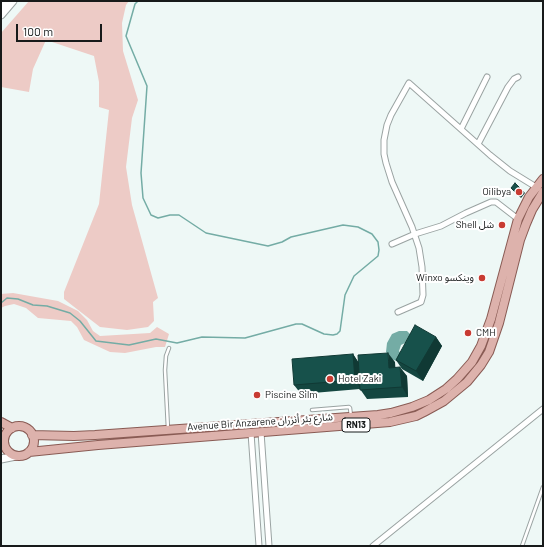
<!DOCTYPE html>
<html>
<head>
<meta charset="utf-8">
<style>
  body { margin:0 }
  #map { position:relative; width:544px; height:547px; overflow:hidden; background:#eef8f6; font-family:Barlow,sans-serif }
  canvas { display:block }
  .frame { position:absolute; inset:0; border:2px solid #171a1a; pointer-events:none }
  .scale { position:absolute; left:16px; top:24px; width:86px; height:18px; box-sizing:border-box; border:2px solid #171a1a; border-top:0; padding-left:5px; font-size:12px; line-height:14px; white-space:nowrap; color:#171a1a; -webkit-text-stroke:3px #fff; paint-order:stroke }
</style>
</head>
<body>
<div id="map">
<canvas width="544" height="547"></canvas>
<div class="frame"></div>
<div class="scale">100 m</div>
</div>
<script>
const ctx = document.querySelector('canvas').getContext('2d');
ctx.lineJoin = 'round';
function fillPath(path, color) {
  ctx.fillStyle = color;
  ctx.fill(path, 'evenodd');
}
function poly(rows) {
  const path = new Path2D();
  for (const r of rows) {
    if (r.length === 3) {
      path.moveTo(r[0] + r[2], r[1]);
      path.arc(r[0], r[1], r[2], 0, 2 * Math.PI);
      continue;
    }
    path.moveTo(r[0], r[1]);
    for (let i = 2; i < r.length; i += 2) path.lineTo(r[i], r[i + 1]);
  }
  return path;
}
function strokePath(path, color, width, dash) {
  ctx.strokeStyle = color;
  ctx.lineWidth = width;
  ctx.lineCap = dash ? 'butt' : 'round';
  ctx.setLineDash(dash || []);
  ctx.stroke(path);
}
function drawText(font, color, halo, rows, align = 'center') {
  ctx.font = font + ' Barlow,"Noto Sans Arabic",sans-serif';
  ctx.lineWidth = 4;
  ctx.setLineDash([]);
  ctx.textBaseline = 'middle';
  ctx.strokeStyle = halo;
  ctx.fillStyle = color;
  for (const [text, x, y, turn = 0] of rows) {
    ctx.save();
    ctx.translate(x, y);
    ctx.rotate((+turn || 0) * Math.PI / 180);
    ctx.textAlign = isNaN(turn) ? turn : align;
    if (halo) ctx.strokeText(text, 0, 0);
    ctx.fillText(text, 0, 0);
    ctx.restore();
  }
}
const green = poly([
  [29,1,129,1,126,5,122,23,123,51,138,100,132,118,126,167,132,205,158,298,153,302,154,321,148,327,127,330,100,327,64,299,64,292,99,204,109,110,99,107,99,82,94,56,46,40,33,69,29,92,1,87,1,33],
  [13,293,58,301,78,311,87,320,93,331,100,336,150,333,157,327,169,334,165,347,156,347,125,353,110,352,84,340,77,327,71,321,38,318,26,308,14,304,5,306,1,308,1,294]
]);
const water = poly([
  [399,331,407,331,411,335,405,343,401,345,399,351,403,356,398,362,392,359,386,352,387,343,392,334]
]);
const stream = poly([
  [1,303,7,298,18,299,33,305,47,306,70,313,80,321,96,341,129,345,156,339,177,343,202,337,245,338,296,324,302,324,324,334,333,335,337,334,340,331,345,295,354,276,378,256,379,250,378,242,372,234,358,227,343,225,291,237,282,242,268,246,206,233,179,215,170,215,158,218,151,215,143,198,141,173,147,86,126,36,135,4,138,1]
]);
const lane = poly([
  [312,410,349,407,350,408,351,416],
  [168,429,165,370,166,356,169,348],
  [522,546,543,487]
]);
const street = poly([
  [461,129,487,77],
  [478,144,508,87,514,79,518,77],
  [392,244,415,234,441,226,466,213,491,202,496,202,518,219],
  [398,312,421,302,423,295,422,267,419,248,412,227,392,182,386,163,384,154,384,140,387,125,391,115,409,83,490,155,510,171,536,187],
  [261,432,269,546],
  [251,433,259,546],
  [373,546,543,409]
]);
const secondary = poly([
  [1,7,6,1],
  [1,15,13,1],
  [1,446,4,443],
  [1,459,16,456]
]);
const primary = poly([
  [1,422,12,428],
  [19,441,15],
  [32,435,74,436,95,435,378,415,391,413,412,407,429,400,446,389,457,379,472,362,481,346,491,319,518,219,529,197,543,179],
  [29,452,98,445,390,422,416,416,424,412,444,401,467,382,481,365,489,352,499,323,520,240,526,224,532,210,543,192]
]);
const wall = poly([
  [436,337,442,346,423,381,402,369,396,360],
  [353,354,358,362,395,362,395,367,407,376,408,397,367,399,360,389,301,394,294,385]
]);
const shadedWall = poly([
  [524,192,525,193,521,198,520,197],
  [436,337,442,346,423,381,416,371],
  [388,353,395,362,396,377,389,368],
  [353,354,359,363,361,389,355,380],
  [400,367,407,376,408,397,402,387]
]);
const building = poly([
  [515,183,524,192,520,197,511,188,515,183],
  [415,325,436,337,416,371,396,360,415,325],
  [388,353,389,368,400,367,402,387,360,390,358,355,388,353],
  [353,354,355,380,294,385,292,359,353,354]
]);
const markers = [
  [519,192,4,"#c83b32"],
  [502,225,4,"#c83b32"],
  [482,278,4,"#c83b32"],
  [468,333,4,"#c83b32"],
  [330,379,4,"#c83b32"],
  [257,395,4,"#c83b32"]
];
const shields = [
  [356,425,28]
];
const shieldNames = [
  ["RN13",356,425]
];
const poiNames = [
  ["Oilibya",511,192],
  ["Shell شل",494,225],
  ["Winxo وينكسو",474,278],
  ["CMH",476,333,"left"],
  ["Hotel Zaki",338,379,"left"],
  ["Piscine Silm",265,395,"left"]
];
const streetNames = [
  ["Avenue Bir Anzarene شارع بئر أنزران",260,422,-4]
];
fillPath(green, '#edcbc6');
fillPath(water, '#74aca5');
strokePath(stream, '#74aca5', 1.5);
strokePath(lane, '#9aa3a2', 4.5);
strokePath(street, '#9aa3a2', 7);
strokePath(secondary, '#9aa3a2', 9);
strokePath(primary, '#895b54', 10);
strokePath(lane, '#fff', 2.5);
strokePath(street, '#fff', 5);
strokePath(secondary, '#fff', 7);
strokePath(primary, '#ddb2ac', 8);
fillPath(wall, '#144640');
fillPath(shadedWall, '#103934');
fillPath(building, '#17514b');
strokePath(building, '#103934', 1);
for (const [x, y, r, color] of markers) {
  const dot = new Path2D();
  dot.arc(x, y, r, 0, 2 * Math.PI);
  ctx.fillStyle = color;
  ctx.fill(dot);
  strokePath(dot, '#fff', 1.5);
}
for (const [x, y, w] of shields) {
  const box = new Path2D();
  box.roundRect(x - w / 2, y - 7, w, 14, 3);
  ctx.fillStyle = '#fff';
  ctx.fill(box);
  strokePath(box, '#171a1a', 1);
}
drawText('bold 9px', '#171a1a', null, shieldNames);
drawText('10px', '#171a1a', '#fff', poiNames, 'right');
drawText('10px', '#171a1a', '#fff', streetNames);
</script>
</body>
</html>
